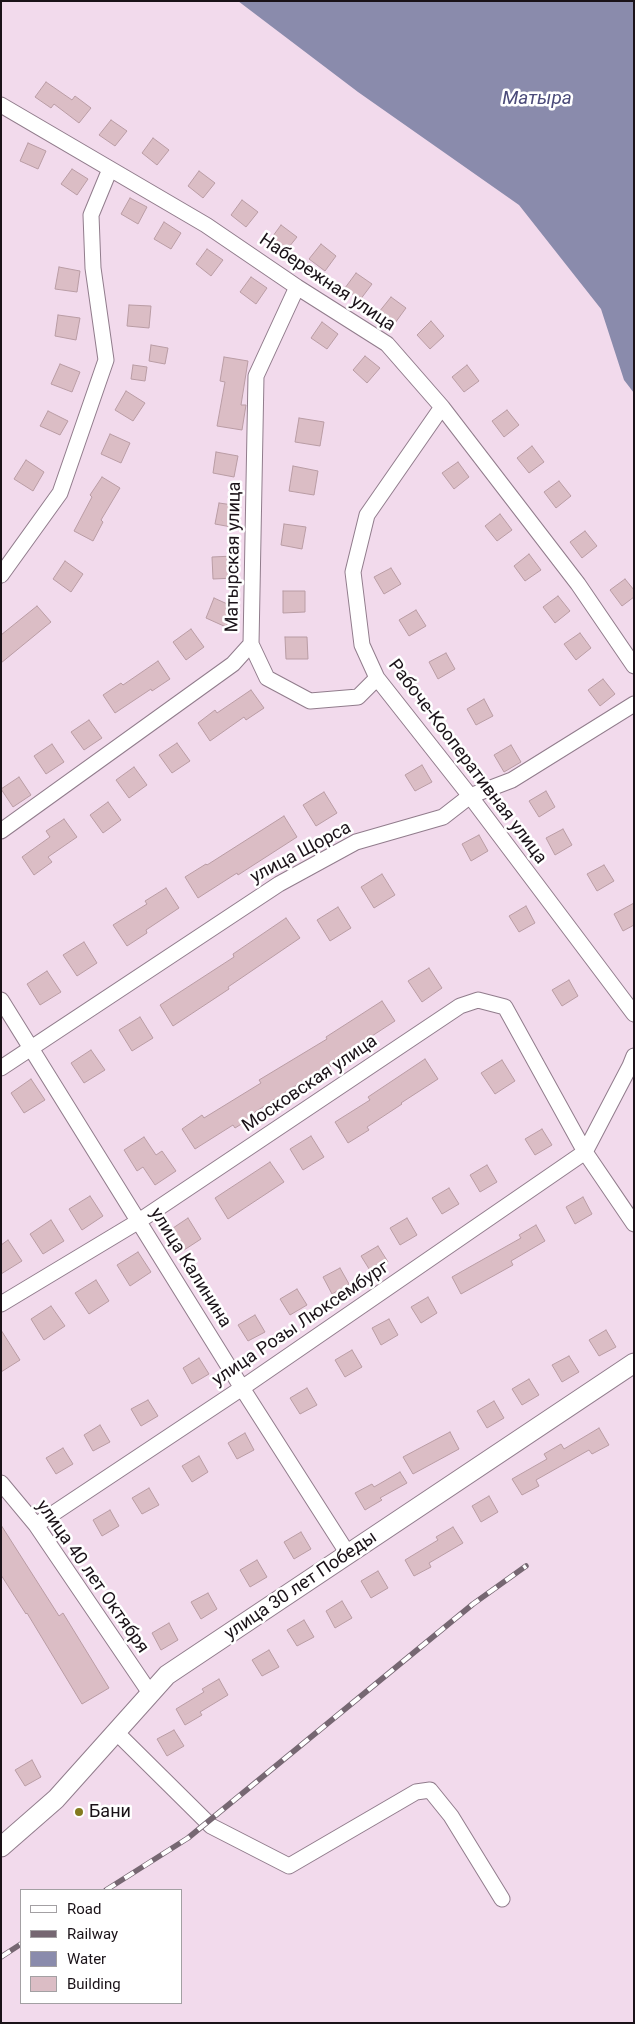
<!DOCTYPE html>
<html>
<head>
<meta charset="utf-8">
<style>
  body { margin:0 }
  #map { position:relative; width:635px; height:2024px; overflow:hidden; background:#f2daec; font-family:Roboto,sans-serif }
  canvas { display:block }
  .frame { position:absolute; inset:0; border:2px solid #1a1218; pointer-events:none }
  .legend { position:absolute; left:20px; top:1889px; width:162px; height:115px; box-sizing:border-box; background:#fff; border:1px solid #a3a0a3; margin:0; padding:6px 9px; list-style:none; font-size:15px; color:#1a1218 }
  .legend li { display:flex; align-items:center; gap:10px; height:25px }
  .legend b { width:25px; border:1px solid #a3a0a3 }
</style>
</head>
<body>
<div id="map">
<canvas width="635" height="2024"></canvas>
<div class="frame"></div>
<ul class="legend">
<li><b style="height:6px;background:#fff"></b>Road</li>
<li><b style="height:6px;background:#766772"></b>Railway</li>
<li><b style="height:14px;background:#8a8bac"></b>Water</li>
<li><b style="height:14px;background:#dbbdc5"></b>Building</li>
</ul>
</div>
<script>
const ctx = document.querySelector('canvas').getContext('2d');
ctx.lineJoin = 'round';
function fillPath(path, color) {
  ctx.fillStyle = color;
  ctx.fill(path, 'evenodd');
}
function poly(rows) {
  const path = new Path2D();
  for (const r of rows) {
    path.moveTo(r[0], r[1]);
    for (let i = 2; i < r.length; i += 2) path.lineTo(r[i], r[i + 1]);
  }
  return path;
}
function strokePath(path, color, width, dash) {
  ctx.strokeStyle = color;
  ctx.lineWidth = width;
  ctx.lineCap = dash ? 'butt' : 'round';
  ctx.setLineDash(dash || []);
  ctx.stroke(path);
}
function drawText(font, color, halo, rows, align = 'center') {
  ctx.font = font + ' Roboto,sans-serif';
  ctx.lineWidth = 5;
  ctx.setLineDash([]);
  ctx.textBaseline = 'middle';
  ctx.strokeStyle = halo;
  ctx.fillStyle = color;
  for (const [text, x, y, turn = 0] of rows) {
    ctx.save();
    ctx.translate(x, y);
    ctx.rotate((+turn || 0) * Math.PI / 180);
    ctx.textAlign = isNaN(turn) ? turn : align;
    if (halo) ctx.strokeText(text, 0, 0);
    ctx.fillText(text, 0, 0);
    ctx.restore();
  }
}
const water = poly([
  [238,1,634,1,634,393,624,380,601,309,519,205,358,92]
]);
const building = poly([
  [46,82,72,100,75,96,91,108,79,123,54,104,51,108,35,97,46,82],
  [111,120,127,131,115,146,99,135,111,120],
  [153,138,169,150,157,165,142,153,153,138],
  [28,143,46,151,38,169,20,161,28,143],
  [72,169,88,179,77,195,61,184,72,169],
  [199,171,215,183,203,198,188,186,199,171],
  [130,198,147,207,138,224,121,214,130,198],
  [242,200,258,212,246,227,231,215,242,200],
  [164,222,181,233,171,249,154,239,164,222],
  [281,225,297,237,285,252,270,240,281,225],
  [321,244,336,256,325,271,309,259,321,244],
  [207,249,223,260,211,276,196,264,207,249],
  [59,267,80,271,77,292,55,289,59,267],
  [356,273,372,284,360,300,345,288,356,273],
  [251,277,267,288,256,304,240,292,251,277],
  [391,297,406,308,395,323,379,312,391,297],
  [129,305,151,306,149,328,127,326,129,305],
  [58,315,80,318,76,340,55,336,58,315],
  [431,321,444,336,430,349,417,335,431,321],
  [322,322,338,334,327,349,311,338,322,322],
  [151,345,168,348,165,364,149,361,151,345],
  [365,356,380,368,367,383,353,370,365,356],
  [224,357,248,361,241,405,246,405,242,430,217,426,225,382,220,381,224,357],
  [60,364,80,372,72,392,51,384,60,364],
  [133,365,147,367,145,381,131,379,133,365],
  [467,365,479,381,464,392,452,377,467,365],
  [126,391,145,403,133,421,115,410,126,391],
  [507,410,519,425,504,437,492,421,507,410],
  [48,411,68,421,60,435,40,426,48,411],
  [299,418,324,422,320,446,295,442,299,418],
  [110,434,130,443,121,463,101,454,110,434],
  [532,446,544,462,529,473,517,458,532,446],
  [216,452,238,456,234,477,213,473,216,452],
  [26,460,44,472,33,491,14,479,26,460],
  [458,462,469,477,454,489,442,473,458,462],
  [293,466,318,471,314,495,289,491,293,466],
  [102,477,120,488,101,520,103,522,93,541,74,531,92,497,90,495,102,477],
  [559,481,571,496,556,508,544,492,559,481],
  [219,503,240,506,237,528,215,524,219,503],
  [500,514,512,530,497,541,485,526,500,514],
  [284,524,306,527,302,549,281,545,284,524],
  [585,531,597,546,582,558,570,542,585,531],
  [529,554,541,570,525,581,514,566,529,554],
  [234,556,235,578,213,579,212,557,234,556],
  [65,561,83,574,71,592,53,579,65,561],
  [391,568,401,584,384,594,374,577,391,568],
  [625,579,634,590,634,597,622,606,610,590,625,579],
  [283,591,305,591,305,612,283,613,283,591],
  [558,596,570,611,555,623,543,607,558,596],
  [214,598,234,607,226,627,206,618,214,598],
  [37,606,51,622,1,663,1,635,37,606],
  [416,610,426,626,409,636,399,620,416,610],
  [191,629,204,647,186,660,173,642,191,629],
  [580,633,591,648,576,660,564,644,580,633],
  [285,637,307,637,308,659,286,659,285,637],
  [446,653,455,669,438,679,429,662,446,653],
  [158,661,170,679,152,691,151,689,115,713,103,695,121,683,123,685,158,661],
  [603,679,615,694,600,706,588,690,603,679],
  [251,690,264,708,246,720,244,717,210,741,198,723,215,710,217,713,251,690],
  [484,699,493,716,476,725,467,709,484,699],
  [89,720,102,738,84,750,71,732,89,720],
  [177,743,190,761,172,773,159,755,177,743],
  [52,744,64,762,46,774,34,756,52,744],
  [511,745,521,762,504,772,494,755,511,745],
  [422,765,432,782,415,791,405,775,422,765],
  [134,767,147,785,129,798,116,780,134,767],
  [19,777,31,795,13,807,1,789,19,777],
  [546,791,555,807,539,817,529,801,546,791],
  [324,792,337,813,316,826,303,805,324,792],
  [108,802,121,820,103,833,90,815,108,802],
  [284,816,297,837,238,875,237,873,198,898,185,877,206,864,207,865,284,816],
  [64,819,77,837,48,857,52,862,34,875,22,857,50,837,46,831,64,819],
  [563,829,572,845,555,855,546,838,563,829],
  [479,835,488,851,471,861,462,844,479,835],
  [604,865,614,881,597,891,587,874,604,865],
  [382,874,395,895,374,908,361,887,382,874],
  [166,888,179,908,146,930,147,933,127,946,113,925,147,904,145,901,166,888],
  [634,903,634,925,623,931,614,914,634,903],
  [526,906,535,923,519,932,509,916,526,906],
  [338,907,351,928,330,941,317,920,338,907],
  [286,918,300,938,228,987,229,989,173,1026,160,1005,234,957,233,954,286,918],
  [84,942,97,963,77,976,63,955,84,942],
  [429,968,442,988,422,1002,408,981,429,968],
  [47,971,61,992,40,1005,27,984,47,971],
  [569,980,578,996,562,1006,552,990,569,980],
  [382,1001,395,1021,329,1064,331,1066,310,1079,309,1077,255,1112,256,1115,235,1128,233,1125,195,1149,182,1129,202,1115,204,1118,261,1083,259,1080,327,1039,326,1037,382,1001],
  [140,1017,153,1038,132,1051,119,1030,140,1017],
  [91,1050,105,1070,84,1083,71,1063,91,1050],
  [425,1059,438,1079,401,1103,402,1104,367,1127,369,1130,348,1143,335,1122,370,1100,368,1097,425,1059],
  [502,1060,515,1081,495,1094,481,1073,502,1060],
  [31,1079,45,1100,24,1113,11,1093,31,1079],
  [542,1129,552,1145,535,1155,525,1139,542,1129],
  [311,1136,324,1157,303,1170,290,1149,311,1136],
  [144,1137,156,1155,162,1151,176,1171,155,1185,143,1167,137,1171,124,1150,144,1137],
  [270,1162,284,1182,228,1219,215,1198,270,1162],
  [487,1165,497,1182,480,1192,470,1175,487,1165],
  [449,1188,459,1204,442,1214,432,1198,449,1188],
  [90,1196,103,1216,82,1230,69,1209,90,1196],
  [583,1197,592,1214,575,1224,566,1207,583,1197],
  [188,1218,201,1239,181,1252,167,1232,188,1218],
  [407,1218,417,1235,400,1245,390,1228,407,1218],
  [51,1220,64,1241,43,1254,30,1234,51,1220],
  [536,1225,545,1241,511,1261,513,1265,461,1294,452,1277,521,1238,519,1235,536,1225],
  [8,1240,22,1261,1,1274,1,1245,8,1240],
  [378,1246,388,1262,371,1272,361,1256,378,1246],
  [138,1252,151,1272,130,1286,117,1265,138,1252],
  [340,1268,349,1284,332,1294,323,1277,340,1268],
  [96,1280,109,1301,89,1314,75,1293,96,1280],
  [297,1289,307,1305,290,1315,280,1299,297,1289],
  [428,1297,437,1313,421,1323,411,1307,428,1297],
  [51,1306,65,1326,44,1340,31,1319,51,1306],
  [255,1315,265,1332,248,1341,238,1325,255,1315],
  [389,1319,398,1335,381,1345,372,1328,389,1319],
  [1,1330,20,1360,1,1372,1,1330],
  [606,1330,616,1347,599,1356,589,1340,606,1330],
  [352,1350,362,1367,345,1377,335,1360,352,1350],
  [569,1356,579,1372,562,1382,552,1365,569,1356],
  [199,1358,209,1374,192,1384,183,1368,199,1358],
  [529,1379,539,1395,522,1405,512,1389,529,1379],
  [307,1388,317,1405,300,1414,290,1398,307,1388],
  [148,1400,158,1416,141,1426,131,1409,148,1400],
  [494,1401,504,1418,487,1428,477,1411,494,1401],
  [100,1425,110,1442,93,1451,84,1435,100,1425],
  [599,1428,609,1445,592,1454,589,1450,536,1480,539,1486,522,1495,512,1479,547,1459,544,1454,561,1444,564,1449,599,1428],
  [450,1432,459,1449,413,1474,403,1457,450,1432],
  [245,1433,254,1450,237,1459,228,1443,245,1433],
  [63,1448,73,1464,56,1474,46,1458,63,1448],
  [199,1456,208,1472,192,1482,182,1466,199,1456],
  [400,1472,407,1483,380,1498,382,1500,365,1510,355,1493,372,1484,374,1487,400,1472],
  [149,1488,159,1505,142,1514,132,1498,149,1488],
  [489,1496,498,1512,481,1522,472,1506,489,1496],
  [110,1510,119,1526,102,1536,93,1520,110,1510],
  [1,1525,59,1616,63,1613,109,1688,82,1704,27,1613,26,1614,1,1575,1,1525],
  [453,1527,463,1543,429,1563,431,1567,414,1576,405,1560,438,1540,436,1537,453,1527],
  [301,1532,311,1549,294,1559,284,1542,301,1532],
  [257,1560,267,1577,250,1587,240,1570,257,1560],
  [378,1571,388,1588,371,1598,361,1581,378,1571],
  [208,1593,217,1609,201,1619,191,1602,208,1593],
  [342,1601,352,1618,335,1628,326,1611,342,1601],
  [304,1620,314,1637,297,1646,287,1630,304,1620],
  [169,1623,178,1640,161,1650,152,1633,169,1623],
  [269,1650,279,1667,262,1676,252,1660,269,1650],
  [219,1679,228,1695,200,1712,202,1715,185,1725,176,1709,204,1692,202,1689,219,1679],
  [174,1730,184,1746,167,1756,157,1739,174,1730],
  [32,1760,41,1777,25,1786,15,1770,32,1760]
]);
const minor = poly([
  [1,105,206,225,297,287,387,344,442,407,578,584,634,666],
  [442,407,367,515,353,572,362,645,377,678,470,796,634,1014],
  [1,575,60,493,106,360,93,268,91,215,110,169],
  [251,644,267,678,310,701,358,697,377,678],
  [1,831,233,664,251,644,256,376,297,287],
  [1,1000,242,1388,348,1554],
  [634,1056,630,1066,585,1152,634,1224],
  [1,1068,279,884,356,842,443,817,470,796,512,780,634,704],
  [1,1304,139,1221,460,1006,478,1000,505,1007,585,1152,242,1388,36,1525],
  [1,1483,36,1525,150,1693],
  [116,1732,211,1826,289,1866,416,1792,430,1790,451,1816,502,1899]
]);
const major = poly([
  [1,1847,56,1799,167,1675,634,1363]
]);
const rail = poly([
  [106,1890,188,1838,473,1604,526,1566],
  [1,1957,21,1944]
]);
const markers = [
  [79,1812,5,"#837a1f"]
];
const streetNames = [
  ["Набережная улица",327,283,34],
  ["Матырская улица",234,557,-89],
  ["Рабоче-Кооперативная улица",467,762,53],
  ["улица Щорса",301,853,-28],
  ["Московская улица",310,1084,-34],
  ["улица Калинина",190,1268,58],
  ["улица Розы Люксембург",301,1324,-34],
  ["улица 40 лет Октября",92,1577,55],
  ["улица 30 лет Победы",301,1586,-34]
];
const poiNames = [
  ["Бани",89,1812]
];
const waterNames = [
  ["Матыра",537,99]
];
fillPath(water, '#8a8bac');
fillPath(building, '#dbbdc5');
strokePath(building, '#b99ca4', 1);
strokePath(minor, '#917c8c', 17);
strokePath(major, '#917c8c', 21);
strokePath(minor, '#fff', 15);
strokePath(major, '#fff', 19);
strokePath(rail, '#766772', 5.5);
strokePath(rail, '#fff', 4, [11]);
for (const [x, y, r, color] of markers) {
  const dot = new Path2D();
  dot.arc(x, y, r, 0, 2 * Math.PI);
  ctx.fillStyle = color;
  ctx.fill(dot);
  strokePath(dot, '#fff', 2);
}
drawText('18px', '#1a1218', '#fff', streetNames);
drawText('18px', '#1a1218', '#fff', poiNames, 'left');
drawText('italic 19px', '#4b4b7a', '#fff', waterNames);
</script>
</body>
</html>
